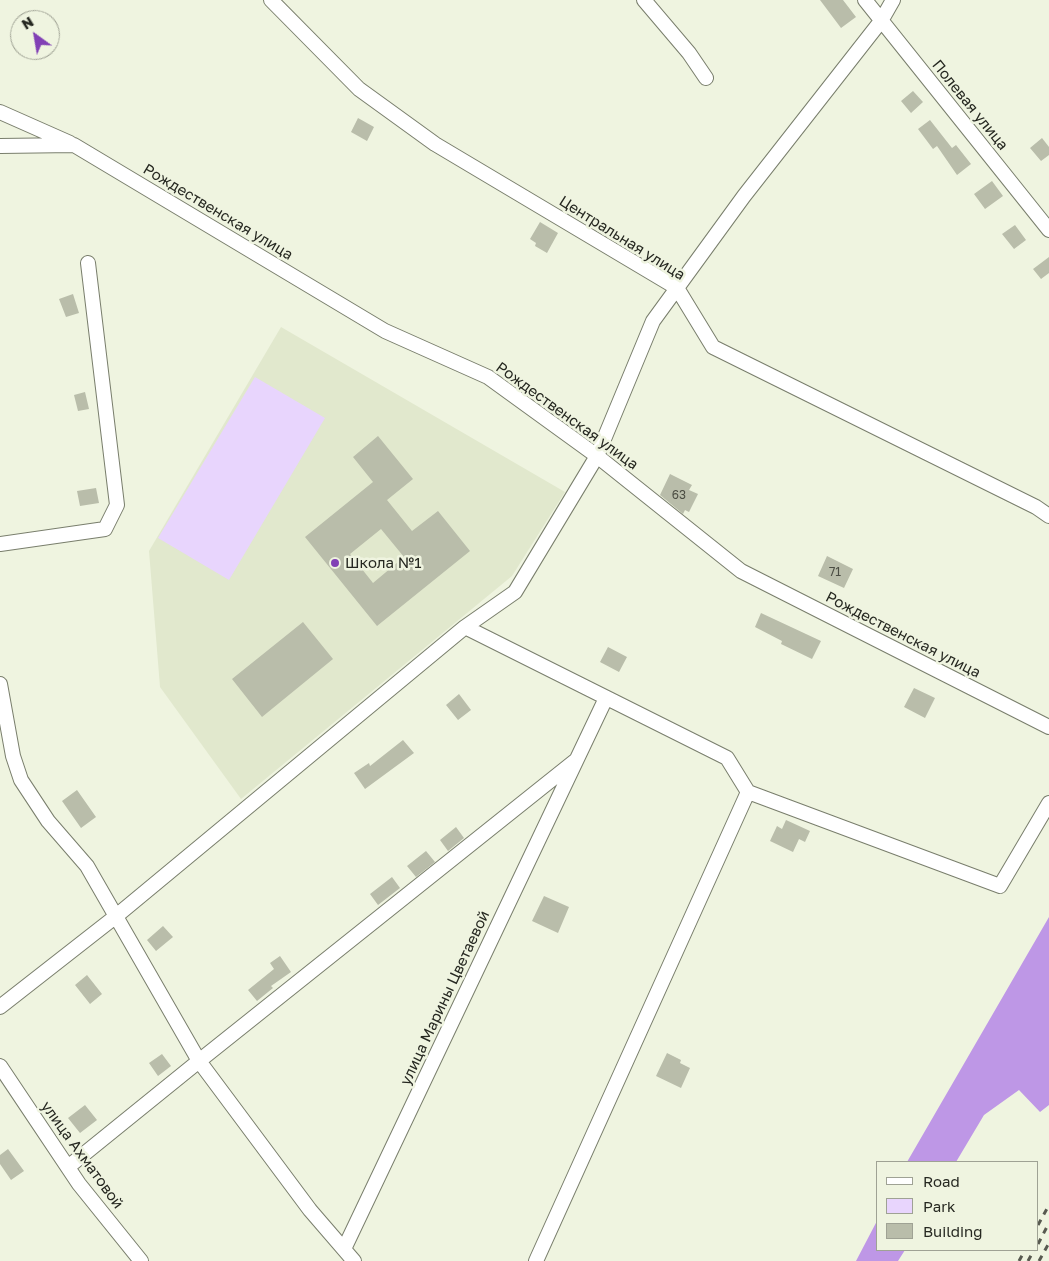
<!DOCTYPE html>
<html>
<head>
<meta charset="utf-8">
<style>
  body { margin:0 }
  #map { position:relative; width:1049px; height:1261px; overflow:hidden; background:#eff4e0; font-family:"Golos Text",sans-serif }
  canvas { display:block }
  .legend { position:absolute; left:876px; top:1161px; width:162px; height:90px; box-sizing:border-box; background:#eff4e0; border:1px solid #9fa294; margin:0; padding:6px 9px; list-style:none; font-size:15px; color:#262821 }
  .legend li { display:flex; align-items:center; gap:10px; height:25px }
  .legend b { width:25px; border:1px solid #9fa294 }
  .north { position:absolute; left:10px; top:10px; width:50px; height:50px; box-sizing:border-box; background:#eff4e0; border:1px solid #9fa294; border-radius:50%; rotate:328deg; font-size:14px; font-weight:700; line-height:20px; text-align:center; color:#262821 }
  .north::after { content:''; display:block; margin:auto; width:18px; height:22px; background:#8140b5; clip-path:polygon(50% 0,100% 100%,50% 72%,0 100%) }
</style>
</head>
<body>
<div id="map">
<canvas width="1049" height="1261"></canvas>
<ul class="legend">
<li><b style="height:6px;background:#fff"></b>Road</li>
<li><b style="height:14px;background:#e8d5fd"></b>Park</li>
<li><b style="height:14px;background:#b9bdaa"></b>Building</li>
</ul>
<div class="north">N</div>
</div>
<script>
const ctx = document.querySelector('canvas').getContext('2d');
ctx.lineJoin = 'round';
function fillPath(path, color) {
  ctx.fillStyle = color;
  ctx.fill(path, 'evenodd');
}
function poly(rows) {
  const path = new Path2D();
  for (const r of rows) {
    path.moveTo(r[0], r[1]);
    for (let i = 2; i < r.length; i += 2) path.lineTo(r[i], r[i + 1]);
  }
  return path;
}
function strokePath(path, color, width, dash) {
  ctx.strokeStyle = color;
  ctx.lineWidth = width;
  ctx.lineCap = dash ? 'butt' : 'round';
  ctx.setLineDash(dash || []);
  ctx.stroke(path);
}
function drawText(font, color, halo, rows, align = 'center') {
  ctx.font = font + ' "Golos Text",sans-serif';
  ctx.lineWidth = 5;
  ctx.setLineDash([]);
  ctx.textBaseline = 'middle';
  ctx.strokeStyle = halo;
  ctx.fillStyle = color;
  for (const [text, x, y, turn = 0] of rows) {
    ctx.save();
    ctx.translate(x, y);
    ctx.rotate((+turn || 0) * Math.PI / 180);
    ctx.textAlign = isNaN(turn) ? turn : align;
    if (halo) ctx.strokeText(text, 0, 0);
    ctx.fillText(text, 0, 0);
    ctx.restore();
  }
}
const built = poly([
  [281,327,565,492,512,576,241,799,160,687,149,551]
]);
const green = poly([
  [255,377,325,418,229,580,158,538]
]);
const forest = poly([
  [1049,917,1049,1105,1040,1112,1019,1090,984,1115,956,1162,907,1162],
  [878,1219,878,1250,905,1250,898,1261,856,1261]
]);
const building = poly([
  [820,0,843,0,856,17,841,28],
  [913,91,923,102,911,113,901,101],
  [358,118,374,127,367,141,351,132],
  [930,120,952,148,956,145,971,164,957,175,937,146,933,149,918,129],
  [1042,138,1049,147,1049,155,1041,161,1030,148],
  [992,181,1003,196,985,209,974,194],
  [540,222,558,233,547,253,535,246,536,243,530,239],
  [1015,225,1026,240,1014,249,1002,234],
  [1049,257,1049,273,1041,279,1033,269],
  [73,294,79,313,66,317,59,299],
  [85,392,89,409,78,411,74,395],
  [378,436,413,479,387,500,412,531,438,511,470,551,377,626,305,537,373,482,353,457],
  [381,529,404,557,373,583,350,554],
  [670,474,692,485,689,490,698,494,689,512,685,510,683,514,660,495],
  [96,488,99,503,80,506,77,491],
  [827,556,853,569,844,588,818,576],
  [761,613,821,641,812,659,781,644,782,641,755,627],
  [303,622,333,659,262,717,232,679],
  [608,647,627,657,619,672,600,662],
  [914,688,935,698,925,718,904,707],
  [459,694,471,710,458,720,446,705],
  [403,740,414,753,365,789,354,773,369,763,370,766],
  [77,790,96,817,81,828,62,801],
  [786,820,810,831,805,842,799,839,793,852,770,841,777,826,782,829],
  [456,827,464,838,448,851,440,840],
  [426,851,435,862,416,877,407,866],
  [392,877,400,888,378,905,370,894],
  [544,896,569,907,558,933,532,921],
  [163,926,173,937,156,951,147,940],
  [280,956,291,972,271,986,273,988,257,1001,248,990,274,969,270,963],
  [87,975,102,994,90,1004,75,985],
  [667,1053,681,1060,680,1063,690,1068,681,1088,656,1076],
  [162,1054,171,1066,158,1076,149,1063],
  [85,1105,97,1120,80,1133,68,1118],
  [8,1149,24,1171,11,1180,0,1164,0,1155]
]);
const minor = poly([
  [271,0,359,89,435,144,677,288,713,347,1036,507,1049,516],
  [644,0,689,53,706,78],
  [865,0,1049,230],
  [0,112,70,143],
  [0,146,74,145,385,331,488,377,597,456,741,571,1049,727],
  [0,544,105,529,117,505,88,263],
  [465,627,515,592,597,456,653,321,744,196,881,21,893,0],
  [0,684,13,756,21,780,48,821,87,866,199,1061,310,1210,354,1261],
  [748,792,1000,886,1049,803],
  [0,1007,115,917,465,627,727,758,748,792,536,1261],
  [0,1066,79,1184,141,1261],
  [68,1167,199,1061,575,761],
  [344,1249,606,698]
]);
const rail = poly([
  [1038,1225,1049,1205],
  [1038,1244,1049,1223],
  [1019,1261,1025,1250],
  [1028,1261,1034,1250],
  [1039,1261,1049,1243]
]);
const markers = [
  [335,563,5,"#8140b5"]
];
const numberNames = [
  ["63",679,495],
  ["71",835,572]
];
const streetNames = [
  ["Полевая улица",970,105,51],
  ["Рождественская улица",218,212,31],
  ["Центральная улица",622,238,32],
  ["Рождественская улица",567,416,36],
  ["Рождественская улица",903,635,27],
  ["улица Марины Цветаевой",445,998,-65],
  ["улица Ахматовой",82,1155,54]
];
const poiNames = [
  ["Школа №1",345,563]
];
fillPath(built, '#e1e8cd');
fillPath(green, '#e8d5fd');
fillPath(forest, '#be97e6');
fillPath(building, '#b9bdaa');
strokePath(minor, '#797e6c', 16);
strokePath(minor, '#fff', 14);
strokePath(rail, '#585a50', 3, [6, 6]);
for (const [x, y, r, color] of markers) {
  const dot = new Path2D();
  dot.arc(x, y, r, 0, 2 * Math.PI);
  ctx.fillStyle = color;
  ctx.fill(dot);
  strokePath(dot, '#eff4e0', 2);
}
drawText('12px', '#4b4d43', null, numberNames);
drawText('15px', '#262821', '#eff4e0', streetNames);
drawText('15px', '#262821', '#eff4e0', poiNames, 'left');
</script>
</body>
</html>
